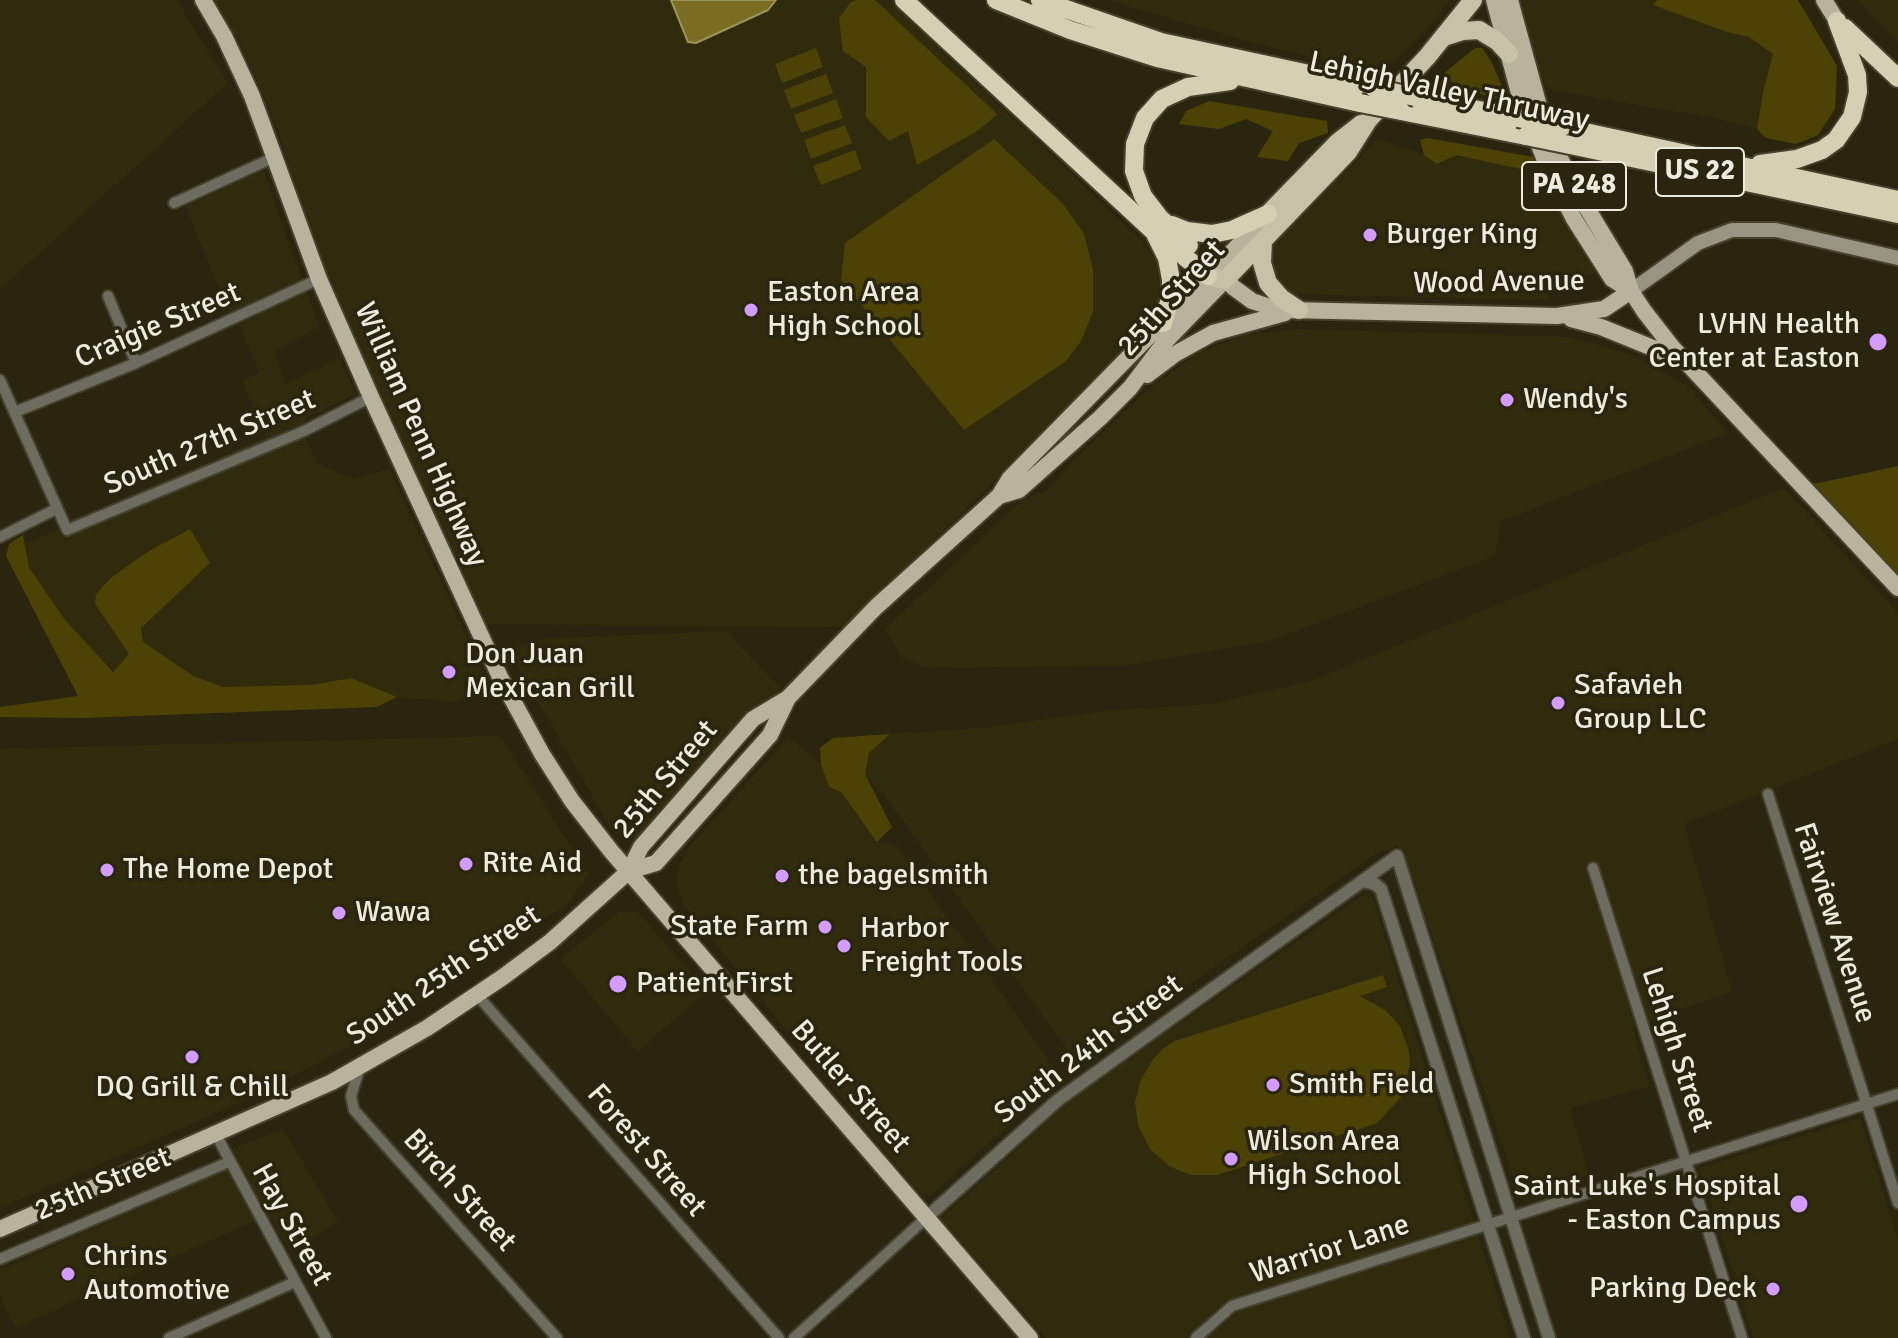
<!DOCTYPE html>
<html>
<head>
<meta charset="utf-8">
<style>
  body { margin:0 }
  canvas { display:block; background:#29250f }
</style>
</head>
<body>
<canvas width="1898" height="1338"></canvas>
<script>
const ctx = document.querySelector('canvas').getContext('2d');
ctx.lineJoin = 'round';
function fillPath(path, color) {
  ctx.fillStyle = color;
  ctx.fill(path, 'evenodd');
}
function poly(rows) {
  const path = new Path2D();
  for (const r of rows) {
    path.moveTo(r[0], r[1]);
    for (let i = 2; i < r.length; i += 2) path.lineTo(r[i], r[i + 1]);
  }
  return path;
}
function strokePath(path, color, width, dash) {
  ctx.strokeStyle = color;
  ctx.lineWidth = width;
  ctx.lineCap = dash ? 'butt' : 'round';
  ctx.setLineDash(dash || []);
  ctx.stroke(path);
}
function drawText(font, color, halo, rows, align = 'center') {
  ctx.font = font + ' Signika,sans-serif';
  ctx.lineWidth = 7;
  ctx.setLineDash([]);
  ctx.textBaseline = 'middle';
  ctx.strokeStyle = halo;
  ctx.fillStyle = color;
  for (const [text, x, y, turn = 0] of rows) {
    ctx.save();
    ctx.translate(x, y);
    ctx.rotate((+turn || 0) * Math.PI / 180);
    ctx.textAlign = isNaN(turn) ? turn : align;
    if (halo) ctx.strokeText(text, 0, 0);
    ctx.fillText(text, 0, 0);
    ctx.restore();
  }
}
const built = poly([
  [0,0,176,0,228,83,0,289],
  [214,0,888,0,1143,242,1165,273,1159,318,847,627,483,624,326,277,275,122,242,47],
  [1107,0,1449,0,1431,26,1379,75,1248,41],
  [1519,0,1657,0,1653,4,1727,32,1749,37,1774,55,1763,92,1757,129,1715,118,1550,90,1544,83],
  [1858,0,1898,0,1898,42],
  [1378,139,1424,155,1437,164,1456,155,1539,173,1596,273,1544,283,1550,300,1291,294,1279,285,1270,264,1271,248],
  [263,170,319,328,274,351,286,384,339,358,356,394,304,418,306,440,317,464,354,479,389,469,491,690,457,702,397,697,351,678,311,685,104,693,65,620,29,567,25,544,266,437,242,381,259,372,241,327,225,304,186,206],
  [1300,329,1570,337,1633,355,1688,386,1728,433,1501,521,1495,556,1269,641,1129,665,927,668,901,657,885,629,1021,501,1046,491,1078,456,1153,385,1199,353,1244,335],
  [1784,488,1896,611,1898,617,1898,739,1684,824,1732,991,1632,1027,1649,1086,1570,1108,1589,1176,1520,1198,1405,855,1397,846,1377,853,1077,1063,886,797,865,774,869,753,890,734,982,728,1106,711,1213,704,1310,681],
  [726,631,781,689,641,840,613,832,508,649,544,639],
  [500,736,589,875,566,905,358,1042,239,1103,0,1208,0,749],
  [789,737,821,764,829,787,841,792,877,842,897,846,1049,1061,1059,1080,929,1197,920,1193,683,904,678,888,678,867,690,846],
  [1372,896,1510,1338,1046,1338,941,1219,1072,1099,1361,897],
  [620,911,638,912,707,991,638,1051,560,959],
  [1860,1118,1898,1240,1898,1338,1754,1338,1700,1168],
  [283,1129,338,1222,290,1251,273,1217,250,1223,15,1328,0,1296,0,1270,223,1171,233,1149]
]);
const green = poly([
  [856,0,875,0,997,114,979,130,917,165,908,131,889,141,866,117,866,67,843,51,839,18,851,2],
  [1657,0,1798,0,1837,66,1835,109,1818,135,1796,144,1766,138,1757,129,1763,92,1773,54,1749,37,1727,32,1653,5],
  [816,48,823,67,782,83,775,64],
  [1475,48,1482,48,1491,61,1504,91,1499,100,1459,87,1442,75],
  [826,74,833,93,791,109,784,90],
  [836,99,843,118,801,133,794,115],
  [1209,101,1327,121,1328,133,1299,143,1288,161,1257,157,1273,131,1246,119,1219,129,1179,124,1186,111],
  [845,125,852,143,811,159,804,140],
  [1427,138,1534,157,1539,173,1456,155,1437,164,1424,155,1420,140],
  [994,139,1063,204,1084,234,1093,270,1093,312,1081,341,1066,361,964,430,841,280,845,243],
  [855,150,862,169,821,185,813,166],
  [1898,466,1898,588,1801,484,1819,483],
  [190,529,210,563,141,628,143,642,193,676,223,687,311,685,351,678,397,697,377,707,83,718,0,717,0,707,78,696,6,556,9,544,23,535,29,567,65,620,113,672,129,654,95,604,96,594,112,577,149,551],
  [890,734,869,753,865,774,892,827,877,842,841,792,829,787,821,764,820,748,833,738],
  [1383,975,1387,987,1360,996,1385,1010,1400,1026,1409,1051,1410,1065,1402,1096,1377,1123,1217,1175,1192,1175,1180,1171,1169,1166,1150,1149,1138,1125,1135,1102,1141,1079,1154,1058,1163,1049,1175,1041]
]);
const water = poly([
  [671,0,776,0,768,10,696,43,688,42,671,0]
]);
const minor = poly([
  [174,203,275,157],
  [108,296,136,363],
  [0,380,67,530,304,431,371,397],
  [15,412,136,363,319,279],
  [0,537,56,509],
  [1768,794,1898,1203],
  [1593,868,1742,1338],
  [477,995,779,1338],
  [360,1067,351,1096,354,1110,557,1338],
  [215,1133,326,1338],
  [0,1259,229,1162],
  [169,1338,295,1282],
  [794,1338,926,1218],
  [1196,1338,1232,1306,1898,1094]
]);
const tertiary = poly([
  [1363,881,1375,884,1381,889,1524,1338],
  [926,1218,1058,1100,1397,856,1549,1338]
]);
const secondary = poly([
  [1631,291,1698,243,1732,230,1776,230,1898,258]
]);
const primary = poly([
  [203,0,224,36,252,96,319,279,371,397,500,677,542,754,572,801,611,851,1030,1338],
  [1494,0,1520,97,1548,168,1574,219,1612,279,1631,291],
  [1510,0,1539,106,1550,137,1573,185,1625,271,1631,291,1644,311,1672,347,1898,588],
  [1824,0,1837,21],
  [1219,272,1233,287,1252,301,1270,307,1288,310,1557,316,1604,309,1631,291],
  [1571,319,1601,327,1680,359],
  [1147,375,1175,354,1213,333,1285,313],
  [999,496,1019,490,1100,418,1130,388,1164,343,1225,280],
  [629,871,656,863,770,735,788,698],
  [0,1229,332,1082,427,1028,503,977,550,942,629,871,641,847,753,719,788,698,876,607,999,496,1010,478,1265,218]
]);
const trunk = poly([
  [1444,37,1463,31,1479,30,1497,41,1509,54],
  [1268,214,1338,142,1361,124],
  [1263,240,1262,263,1268,283,1281,298,1299,310],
  [1208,276,1225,280,1326,175,1348,152,1369,119,1427,57,1473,0]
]);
const motorway = poly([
  [904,0,1152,230,1208,276],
  [996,0,1070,30,1157,58,1360,103],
  [1040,0,1161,42,1374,88],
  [1845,28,1898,78],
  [1415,97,1518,118],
  [1401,111,1526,136],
  [1562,127,1898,200],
  [1570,145,1898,214],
  [1760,164,1797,159,1822,150,1836,140,1852,117,1858,92,1857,75,1837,21],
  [1172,225,1187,231,1212,234,1232,230,1268,214],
  [1156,236,1167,258,1171,280,1171,295,1163,323],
  [1189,245,1159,217,1143,196,1134,171,1135,144,1145,118,1162,99,1188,87,1230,81]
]);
const motorwayBridge = poly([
  [1374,88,1415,97],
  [1360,103,1401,111],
  [1518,118,1562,127],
  [1526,136,1570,145]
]);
const markers = [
  [1370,235,8,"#d39cfc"],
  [751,310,8,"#d39cfc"],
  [1878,342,10,"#d39cfc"],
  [1507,400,8,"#d39cfc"],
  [449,672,8,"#d39cfc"],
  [1558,703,8,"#d39cfc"],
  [466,864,8,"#d39cfc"],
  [107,870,8,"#d39cfc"],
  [782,876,8,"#d39cfc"],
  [339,913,8,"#d39cfc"],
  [825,927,8,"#d39cfc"],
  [844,946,8,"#d39cfc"],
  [618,984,10,"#d39cfc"],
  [192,1057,8,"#d39cfc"],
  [1273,1085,8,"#d39cfc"],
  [1231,1159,8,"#d39cfc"],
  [1799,1204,10,"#d39cfc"],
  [68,1274,8,"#d39cfc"],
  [1773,1289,8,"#d39cfc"]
];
const shields = [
  [1700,172,88],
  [1574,186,104]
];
const shieldNames = [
  ["US 22",1700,172],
  ["PA 248",1574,186]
];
const streetNames = [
  ["Lehigh Valley Thruway",1449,92,12],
  ["Wood Avenue",1499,283,-1],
  ["25th Street",1172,299,-48],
  ["Craigie Street",158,326,-23],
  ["William Penn Highway",420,435,66],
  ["South 27th Street",210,443,-23],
  ["25th Street",666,780,-50],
  ["Fairview Avenue",1834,923,72],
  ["South 25th Street",444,976,-34],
  ["South 24th Street",1089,1050,-37],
  ["Lehigh Street",1676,1050,72],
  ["Butler Street",850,1087,49],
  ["Forest Street",646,1151,49],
  ["25th Street",103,1185,-23],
  ["Birch Street",459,1191,48],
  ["Hay Street",291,1225,61],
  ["Warrior Lane",1330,1250,-18]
];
const poiNames = [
  ["Burger King",1386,235],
  ["Easton Area",767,293],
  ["High School",767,327],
  ["LVHN Health",1860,325,"right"],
  ["Center at Easton",1860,359,"right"],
  ["Wendy's",1523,400],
  ["Don Juan",465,655],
  ["Mexican Grill",465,689],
  ["Safavieh",1574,686],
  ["Group LLC",1574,720],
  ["Rite Aid",482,864],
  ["The Home Depot",123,870],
  ["the bagelsmith",798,876],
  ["Wawa",355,913],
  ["State Farm",809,927,"right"],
  ["Harbor",860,929],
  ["Freight Tools",860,963],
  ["Patient First",636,984],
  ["Smith Field",1289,1085],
  ["DQ Grill & Chill",192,1088,"center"],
  ["Wilson Area",1247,1142],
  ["High School",1247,1176],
  ["Saint Luke's Hospital",1781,1187,"right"],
  ["- Easton Campus",1781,1221,"right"],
  ["Chrins",84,1257],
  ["Automotive",84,1291],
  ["Parking Deck",1757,1289,"right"]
];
fillPath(built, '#302b0d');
fillPath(green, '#4c4206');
fillPath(water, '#7a6d22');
strokePath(water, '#9c935a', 2);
strokePath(minor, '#44412c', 14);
strokePath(tertiary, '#44412c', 16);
strokePath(secondary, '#44412c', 18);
strokePath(primary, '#44412c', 20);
strokePath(trunk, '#44412c', 22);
strokePath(motorway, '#44412c', 22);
strokePath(minor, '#6d6c61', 10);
strokePath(tertiary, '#6d6c61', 12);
strokePath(secondary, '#979483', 14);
strokePath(primary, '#b7b39d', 16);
strokePath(trunk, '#c6c2a8', 18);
strokePath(motorway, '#d4d0b4', 18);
strokePath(motorwayBridge, '#44412c', 22, []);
strokePath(motorwayBridge, '#d4d0b4', 18);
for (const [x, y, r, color] of markers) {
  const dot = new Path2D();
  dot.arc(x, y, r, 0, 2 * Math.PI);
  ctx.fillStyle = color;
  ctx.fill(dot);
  strokePath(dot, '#29250f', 3);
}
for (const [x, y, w] of shields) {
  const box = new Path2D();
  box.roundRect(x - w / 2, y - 24, w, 48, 6);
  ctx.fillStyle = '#29250f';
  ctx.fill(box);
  strokePath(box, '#edebde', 2);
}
drawText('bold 28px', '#edebde', null, shieldNames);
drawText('30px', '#edebde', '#29250f', streetNames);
drawText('30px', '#edebde', '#29250f', poiNames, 'left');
</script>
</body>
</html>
